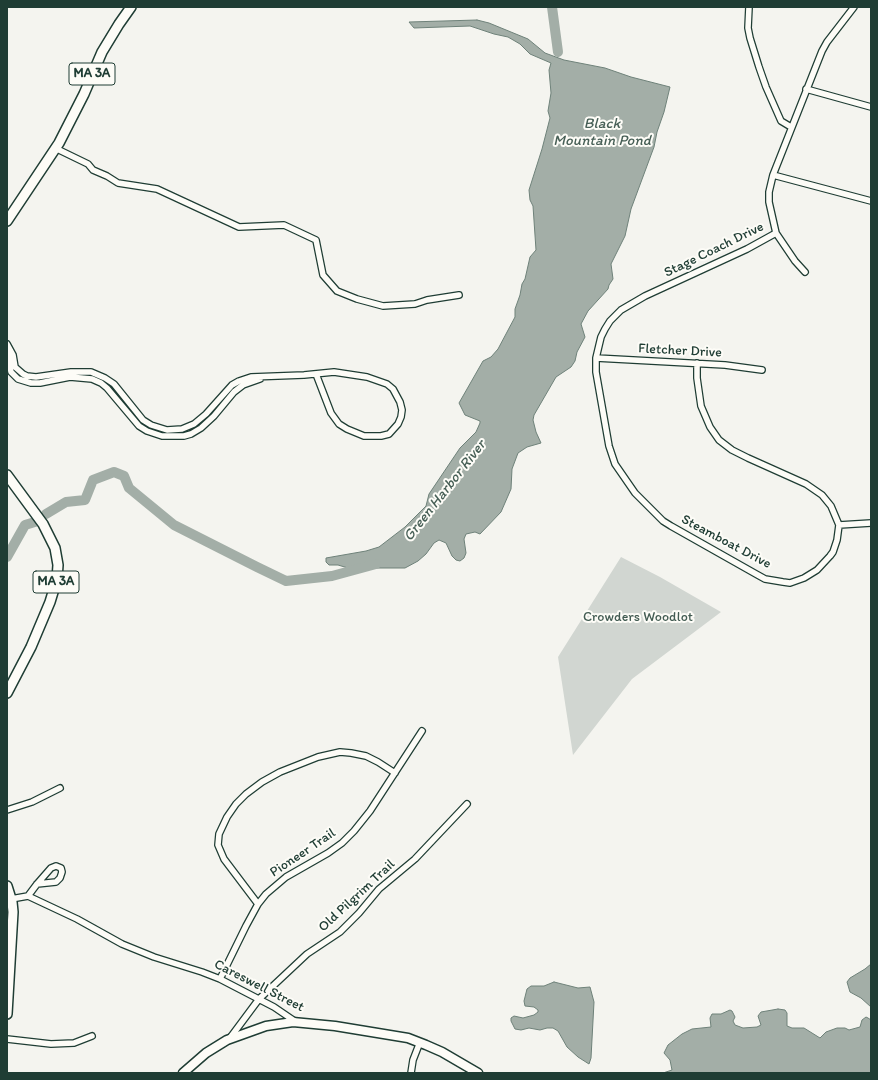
<!DOCTYPE html>
<html>
<head>
<meta charset="utf-8">
<style>
  body { margin:0 }
  #map { position:relative; width:878px; height:1080px; overflow:hidden; background:#f4f4ef; font-family:Itim,sans-serif }
  canvas { display:block }
  .frame { position:absolute; inset:0; border:8px solid #1f3d34; pointer-events:none }
</style>
</head>
<body>
<div id="map">
<canvas width="878" height="1080"></canvas>
<div class="frame"></div>
</div>
<script>
const ctx = document.querySelector('canvas').getContext('2d');
ctx.lineJoin = 'round';
function fillPath(path, color) {
  ctx.fillStyle = color;
  ctx.fill(path, 'evenodd');
}
function poly(rows) {
  const path = new Path2D();
  for (const r of rows) {
    path.moveTo(r[0], r[1]);
    for (let i = 2; i < r.length; i += 2) path.lineTo(r[i], r[i + 1]);
  }
  return path;
}
function strokePath(path, color, width, dash) {
  ctx.strokeStyle = color;
  ctx.lineWidth = width;
  ctx.lineCap = dash ? 'butt' : 'round';
  ctx.setLineDash(dash || []);
  ctx.stroke(path);
}
function drawText(font, color, halo, rows, align = 'center') {
  ctx.font = font + ' Itim,sans-serif';
  ctx.lineWidth = 4;
  ctx.setLineDash([]);
  ctx.textBaseline = 'middle';
  ctx.strokeStyle = halo;
  ctx.fillStyle = color;
  for (const [text, x, y, turn = 0] of rows) {
    ctx.save();
    ctx.translate(x, y);
    ctx.rotate((+turn || 0) * Math.PI / 180);
    ctx.textAlign = isNaN(turn) ? turn : align;
    if (halo) ctx.strokeText(text, 0, 0);
    ctx.fillText(text, 0, 0);
    ctx.restore();
  }
}
const green = poly([
  [621,557,660,577,721,612,632,679,573,755,558,657]
]);
const water = poly([
  [477,20,489,23,528,39,545,53,564,60,605,68,631,77,670,87,664,112,657,132,654,147,631,209,625,236,611,264,613,279,609,285,608,289,588,311,581,324,585,337,577,352,575,361,571,367,556,377,534,415,533,420,536,432,541,443,527,447,518,453,512,469,511,489,501,512,480,534,475,532,466,534,464,539,466,553,464,558,460,561,456,560,452,556,446,543,439,540,434,543,426,554,418,561,405,568,348,568,338,565,329,565,326,562,326,558,366,551,379,547,405,527,426,506,429,494,460,448,476,432,480,423,480,421,465,415,459,403,483,361,491,357,498,349,515,317,515,309,520,295,522,284,525,279,530,257,536,250,533,206,530,200,529,190,542,149,550,118,548,111,551,93,549,70,551,63,530,54,520,44,508,37,494,34,470,26,414,28,409,22,477,20],
  [871,964,871,1007,861,998,850,992,847,982,850,978,865,969,871,964],
  [554,982,578,988,590,987,594,1002,591,1058,589,1064,578,1057,567,1047,558,1031,553,1028,547,1028,540,1030,529,1028,521,1030,515,1029,511,1021,511,1018,514,1016,523,1018,534,1015,538,1012,538,1010,534,1007,525,1006,524,1001,527,989,531,986,544,986,554,982],
  [778,1009,785,1010,787,1013,787,1026,792,1028,804,1028,820,1038,826,1032,837,1028,845,1028,849,1030,860,1027,862,1020,866,1017,868,1018,871,1020,871,1071,869,1073,663,1073,672,1070,670,1060,664,1053,668,1045,682,1034,692,1029,711,1027,710,1018,712,1014,721,1014,730,1010,732,1011,735,1017,733,1021,735,1025,743,1028,757,1027,761,1025,758,1016,761,1012,778,1009]
]);
const river = poly([
  [552,7,558,52],
  [46,514,66,502,85,500,93,480,114,472,124,476,129,488,174,525,257,567,286,581,332,576,376,564],
  [7,557,25,525,38,521]
]);
const street = poly([
  [749,7,748,28,750,38,759,67,766,87,781,121,791,127],
  [806,89,871,107],
  [55,148,88,164,93,170,107,176,118,183,157,189,239,227,284,225,316,240,323,275,337,291,357,299,383,306,415,304,427,300,459,295],
  [773,175,871,201],
  [776,233,795,261,805,272],
  [7,344,13,355,15,367,23,374,27,376,36,377,71,372,91,372,105,378,114,384,143,420,151,425,167,430,182,429,194,424,206,414,232,385,239,381,251,377,304,375,334,372,367,377,387,384,393,389,400,402,402,410,401,417,398,424,389,434,381,436,364,436,347,429,339,424,331,413,316,374],
  [7,352,11,372,18,379,31,383,40,383,70,377,92,379,101,383,107,388,139,426,147,431,162,436,184,436,191,434,201,428,214,416,234,392,243,385,260,379],
  [596,358,725,365,762,370],
  [697,363,697,378,701,406,710,427,719,440,732,450,748,458,806,484,822,495,831,506,839,525,837,540,833,552,830,556,817,570,804,578,790,583,783,582,765,579,756,574,671,526,663,521,635,493,615,464,609,446,596,372,596,358,601,337,605,329,610,321,621,310,645,296,747,249,776,233,769,202,769,192,773,175,822,51,827,42,854,7],
  [839,525,871,523],
  [7,810,32,802,60,788],
  [28,896,37,884,51,868,56,866,61,868,62,872,60,878,56,882,37,884],
  [11,899,28,896,77,919,122,944,154,957,202,972,220,979,274,1007,296,1022],
  [258,904,224,859,218,845,219,834,227,817,236,804,246,794,262,782,280,772,318,757,340,752,351,753,366,756,378,762,395,773],
  [220,979,246,926,258,904,266,894,286,877,328,853,342,843,354,831,370,811,422,731],
  [230,1038,259,999,307,954,340,932,359,913,379,889,415,859,467,804],
  [7,1039,51,1044,74,1043,92,1036],
  [411,1073,413,1060,420,1042]
]);
const secondary = poly([
  [183,1073,206,1053,227,1040,266,1026,293,1022,335,1026,408,1038,426,1045,442,1052,478,1073]
]);
const primary = poly([
  [7,221,59,143,84,94,102,52,119,24,131,7],
  [7,475,43,524,55,548,58,565,57,579,50,602,31,647,7,693],
  [7,886,12,902,13,912,7,1014]
]);
const shields = [
  [92,74,46],
  [56,582,46]
];
const shieldNames = [
  ["MA 3A",92,74],
  ["MA 3A",56,582]
];
const streetNames = [
  ["Stage Coach Drive",714,250,-26],
  ["Fletcher Drive",680,351,3],
  ["Steamboat Drive",726,542,28],
  ["Pioneer Trail",303,853,-34],
  ["Old Pilgrim Trail",357,896,-43],
  ["Careswell Street",259,986,27]
];
const parkNames = [
  ["Crowders Woodlot",638,617]
];
const waterNames = [
  ["Black",602,124],
  ["Mountain Pond",602,141],
  ["Green Harbor River",445,491,-52]
];
fillPath(green, '#d1d6d1');
fillPath(water, '#a3aea7');
strokePath(water, '#6e8179', 1);
strokePath(river, '#a3aea7', 10);
strokePath(street, '#1f3d34', 8);
strokePath(secondary, '#1f3d34', 11);
strokePath(primary, '#1f3d34', 12);
strokePath(street, '#fdfcf7', 5.5);
strokePath(secondary, '#fdfcf7', 8);
strokePath(primary, '#fdfcf7', 9);
for (const [x, y, w] of shields) {
  const box = new Path2D();
  box.roundRect(x - w / 2, y - 11, w, 22, 3);
  ctx.fillStyle = '#fdfcf7';
  ctx.fill(box);
  strokePath(box, '#1f3d34', 1);
}
drawText('bold 13px', '#1f3d34', null, shieldNames);
drawText('14px', '#1f3d34', '#fdfcf7', streetNames);
drawText('14px', '#435c53', '#fdfcf7', parkNames);
drawText('italic 15px', '#475f56', '#fdfcf7', waterNames);
</script>
</body>
</html>
